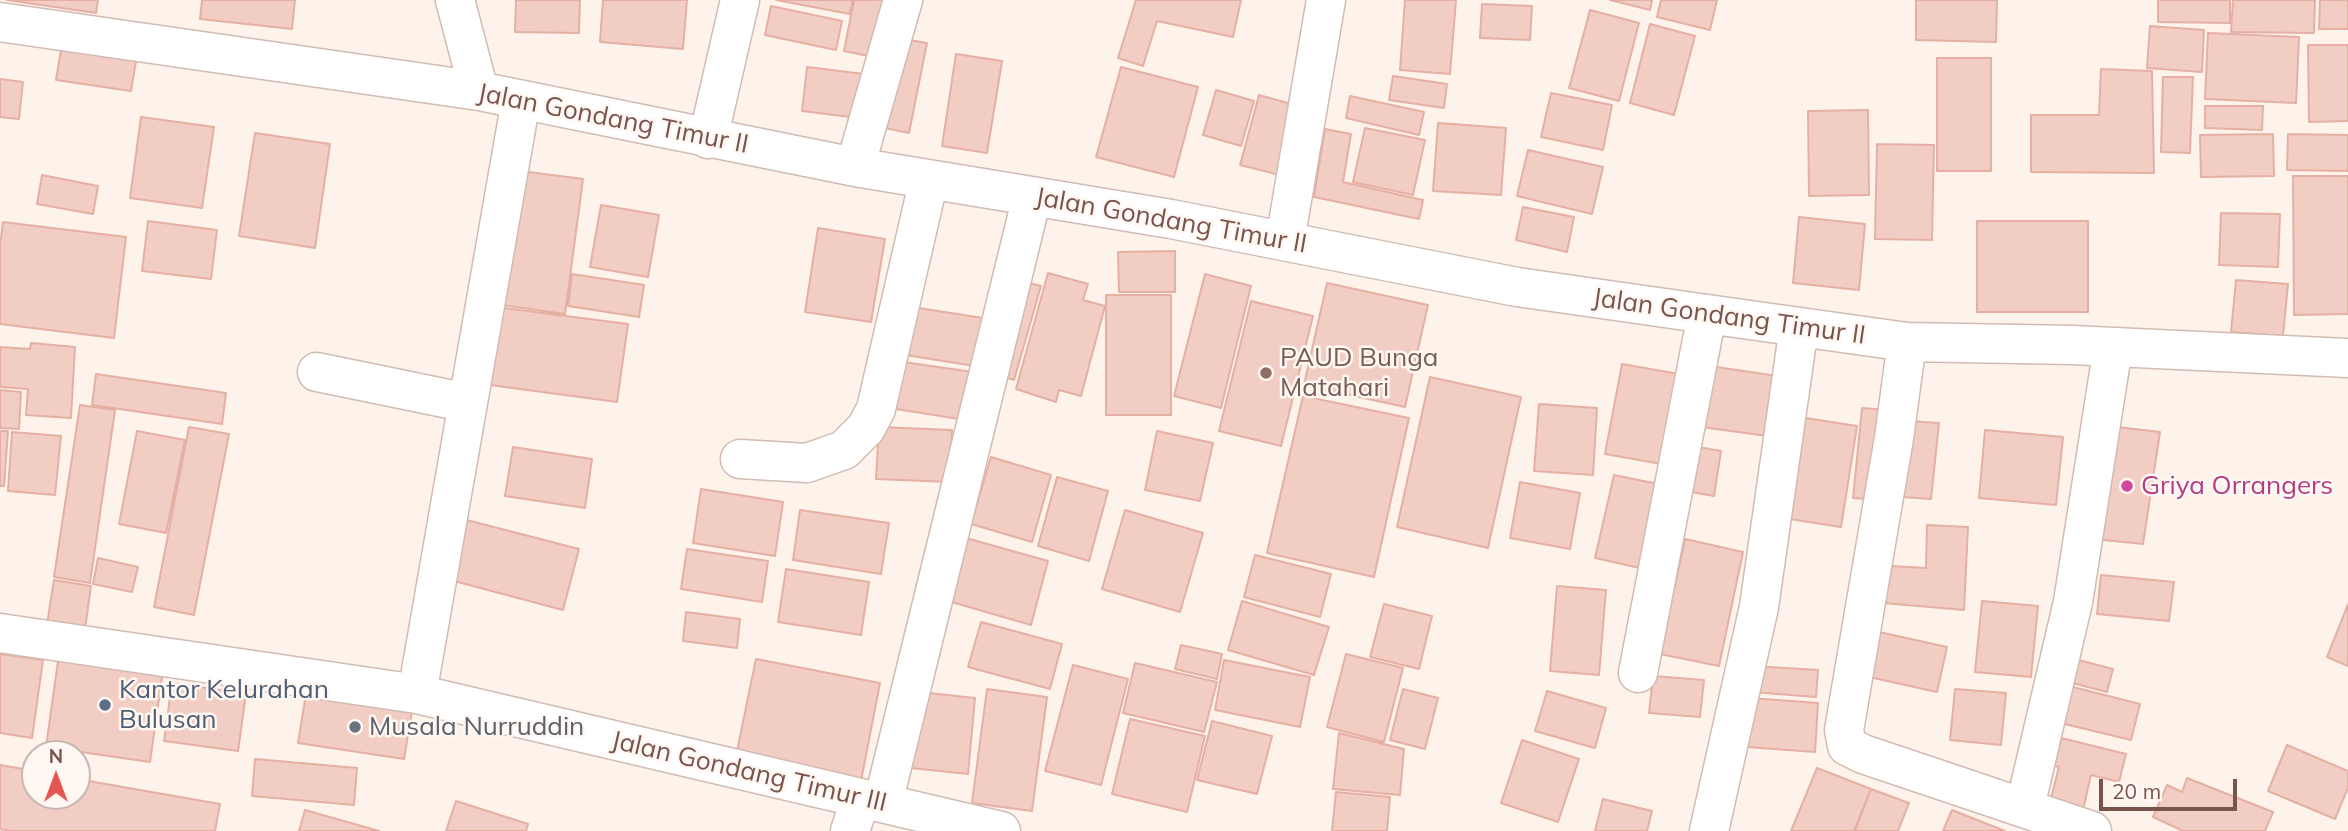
<!DOCTYPE html>
<html>
<head>
<meta charset="utf-8">
<style>
  body { margin:0 }
  #map { position:relative; width:2348px; height:831px; overflow:hidden; background:#fdf3eb; font-family:Mulish,sans-serif }
  canvas { display:block }
  .north { position:absolute; left:21px; top:740px; width:70px; height:70px; box-sizing:border-box; background:#fff7f2; border:2px solid #c9b6b0; border-radius:50%; rotate:0deg; font-size:19px; font-weight:700; line-height:28px; text-align:center; color:#79544d }
  .north::after { content:''; display:block; margin:auto; width:24px; height:32px; background:#e55752; clip-path:polygon(50% 0,100% 100%,50% 72%,0 100%) }
  .scale { position:absolute; left:2099px; top:779px; width:138px; height:32px; box-sizing:border-box; border:4px solid #79544d; border-top:0; padding-left:9px; font-size:21px; line-height:24px; white-space:nowrap; color:#79544d; -webkit-text-stroke:5px #fff7f2; paint-order:stroke }
</style>
</head>
<body>
<div id="map">
<canvas width="2348" height="831"></canvas>
<div class="north">N</div>
<div class="scale">20 m</div>
</div>
<script>
const ctx = document.querySelector('canvas').getContext('2d');
ctx.lineJoin = 'round';
function fillPath(path, color) {
  ctx.fillStyle = color;
  ctx.fill(path, 'evenodd');
}
function poly(rows) {
  const path = new Path2D();
  for (const r of rows) {
    path.moveTo(r[0], r[1]);
    for (let i = 2; i < r.length; i += 2) path.lineTo(r[i], r[i + 1]);
  }
  return path;
}
function strokePath(path, color, width, dash) {
  ctx.strokeStyle = color;
  ctx.lineWidth = width;
  ctx.lineCap = dash ? 'butt' : 'round';
  ctx.setLineDash(dash || []);
  ctx.stroke(path);
}
function drawText(font, color, halo, rows, align = 'center') {
  ctx.font = font + ' Mulish,sans-serif';
  ctx.lineWidth = 5;
  ctx.setLineDash([]);
  ctx.textBaseline = 'middle';
  ctx.strokeStyle = halo;
  ctx.fillStyle = color;
  for (const [text, x, y, turn = 0] of rows) {
    ctx.save();
    ctx.translate(x, y);
    ctx.rotate((+turn || 0) * Math.PI / 180);
    ctx.textAlign = isNaN(turn) ? turn : align;
    if (halo) ctx.strokeText(text, 0, 0);
    ctx.fillText(text, 0, 0);
    ctx.restore();
  }
}
const building = poly([
  [7,0,98,0,96,13,7,0],
  [202,0,295,0,292,29,200,19,202,0],
  [516,0,580,0,579,33,515,32,516,0],
  [603,0,687,0,683,49,600,42,603,0],
  [776,0,853,0,850,14,776,0],
  [854,0,891,0,879,58,844,51,854,0],
  [1136,0,1241,0,1233,37,1157,21,1143,66,1118,58,1136,0],
  [1405,0,1456,0,1450,74,1400,70,1405,0],
  [1610,0,1652,0,1650,10,1610,0],
  [1661,0,1717,0,1710,30,1657,17,1661,0],
  [1916,0,1997,0,1996,42,1916,40,1916,0],
  [2158,0,2230,0,2230,23,2158,22,2158,0],
  [2233,0,2315,0,2314,33,2231,32,2233,0],
  [2320,0,2348,0,2348,29,2319,29,2320,0],
  [1482,4,1532,6,1530,40,1480,38,1482,4],
  [771,6,842,21,836,50,765,35,771,6],
  [1590,10,1639,23,1619,101,1569,88,1590,10],
  [1650,24,1695,36,1674,115,1630,103,1650,24],
  [2150,26,2204,30,2202,72,2147,68,2150,26],
  [2208,33,2299,37,2296,103,2205,99,2208,33],
  [898,38,927,43,909,133,880,127,898,38],
  [62,44,137,55,131,91,56,80,62,44],
  [2308,45,2348,45,2348,121,2309,122,2308,45],
  [956,54,1002,61,987,153,942,146,956,54],
  [1937,58,1991,58,1991,171,1937,171,1937,58],
  [807,67,864,74,858,118,802,111,807,67],
  [1121,67,1198,87,1174,177,1096,157,1121,67],
  [2101,69,2152,71,2154,173,2031,172,2031,115,2099,115,2101,69],
  [1393,76,1447,84,1444,108,1389,100,1393,76],
  [2163,77,2193,77,2190,153,2161,152,2163,77],
  [0,79,23,82,19,119,0,117,0,79],
  [1216,90,1254,101,1241,146,1203,135,1216,90],
  [1551,93,1612,105,1603,150,1541,137,1551,93],
  [1259,95,1302,107,1284,176,1240,165,1259,95],
  [1350,96,1424,112,1419,135,1346,118,1350,96],
  [2205,106,2263,106,2262,130,2205,128,2205,106],
  [1868,110,1869,195,1809,196,1808,111,1868,110],
  [141,117,214,127,202,208,130,198,141,117],
  [1438,123,1506,128,1501,195,1433,191,1438,123],
  [1365,128,1425,140,1413,195,1353,182,1365,128],
  [1325,129,1351,134,1343,182,1423,200,1419,219,1314,197,1325,129],
  [255,133,330,144,315,248,239,236,255,133],
  [2273,134,2274,176,2201,177,2200,135,2273,134],
  [2288,134,2348,135,2348,171,2287,170,2288,134],
  [1877,144,1934,145,1932,240,1875,239,1877,144],
  [1528,150,1603,167,1592,214,1517,196,1528,150],
  [513,170,583,179,565,314,494,304,513,170],
  [42,175,98,186,93,214,37,204,42,175],
  [2293,176,2348,176,2348,314,2294,315,2293,176],
  [601,205,659,215,648,277,590,267,601,205],
  [1523,207,1574,217,1567,252,1516,240,1523,207],
  [2221,213,2280,214,2278,267,2219,265,2221,213],
  [1799,217,1865,224,1859,290,1793,283,1799,217],
  [148,221,217,230,211,279,142,271,148,221],
  [1977,221,2088,221,2088,312,1977,312,1977,221],
  [3,222,126,237,114,338,0,324,0,245,3,222],
  [818,228,885,239,871,322,805,312,818,228],
  [1175,251,1175,292,1119,292,1118,252,1175,251],
  [1048,273,1088,284,1083,300,1105,306,1081,396,1059,390,1056,402,1016,389,1048,273],
  [572,274,644,285,639,317,568,306,572,274],
  [1205,274,1251,286,1221,408,1174,396,1205,274],
  [2236,280,2288,284,2283,336,2231,332,2236,280],
  [1022,281,1041,286,1014,380,994,374,1022,281],
  [1327,283,1428,305,1405,407,1304,385,1327,283],
  [1106,295,1171,295,1171,415,1106,415,1106,295],
  [1251,301,1313,316,1281,446,1219,431,1251,301],
  [488,306,628,324,617,402,475,383,488,306],
  [906,306,989,319,981,367,899,354,906,306],
  [31,343,75,347,71,418,26,415,28,389,0,387,0,347,30,349,31,343],
  [903,362,980,373,972,421,896,409,903,362],
  [1622,364,1690,376,1673,466,1605,454,1622,364],
  [1710,366,1784,377,1775,437,1701,427,1710,366],
  [96,374,226,393,222,424,92,405,96,374],
  [1430,377,1521,397,1488,548,1397,527,1430,377],
  [0,390,21,392,19,429,0,428,0,390],
  [1303,396,1409,418,1374,577,1267,553,1303,396],
  [1539,404,1597,408,1593,475,1534,471,1539,404],
  [80,405,115,410,90,583,54,577,80,405],
  [1862,408,1888,410,1879,500,1853,498,1862,408],
  [1793,416,1857,426,1841,527,1777,517,1793,416],
  [1909,421,1939,423,1931,499,1902,497,1909,421],
  [2109,426,2160,432,2143,544,2094,539,2109,426],
  [189,427,229,434,194,615,154,607,189,427],
  [879,427,952,430,949,482,876,479,879,427],
  [1985,430,2063,437,2056,505,1979,498,1985,430],
  [0,431,8,431,4,486,0,486,0,431],
  [137,431,185,440,166,533,119,524,137,431],
  [1157,431,1213,443,1200,501,1145,490,1157,431],
  [12,432,61,436,55,495,8,491,12,432],
  [513,447,592,459,585,508,505,496,513,447],
  [1698,447,1721,451,1714,496,1691,492,1698,447],
  [991,457,1051,475,1032,542,971,524,991,457],
  [1614,475,1663,485,1644,569,1595,558,1614,475],
  [1057,477,1108,491,1089,561,1038,546,1057,477],
  [1520,482,1580,493,1570,549,1510,538,1520,482],
  [701,489,783,502,775,556,693,543,701,489],
  [800,510,889,523,881,574,793,560,800,510],
  [1125,510,1203,533,1180,612,1102,589,1125,510],
  [455,517,579,549,563,610,439,577,455,517],
  [1927,525,1968,527,1964,610,1872,602,1875,565,1926,568,1927,525],
  [959,536,1048,561,1031,625,941,599,959,536],
  [1685,539,1743,552,1719,666,1660,654,1685,539],
  [687,549,768,561,762,602,681,589,687,549],
  [1255,555,1331,574,1320,617,1244,597,1255,555],
  [98,558,138,567,132,592,93,584,98,558],
  [786,569,869,582,861,635,778,622,786,569],
  [2101,575,2174,582,2169,621,2097,614,2101,575],
  [54,580,91,586,85,629,47,624,54,580],
  [1557,586,1606,590,1599,675,1550,671,1557,586],
  [1242,601,1329,627,1314,675,1228,650,1242,601],
  [1982,601,2038,606,2031,677,1975,672,1982,601],
  [1384,604,1432,616,1419,669,1370,657,1384,604],
  [2348,604,2348,666,2327,657,2348,604],
  [686,612,740,619,737,648,683,641,686,612],
  [981,622,1062,644,1050,689,968,667,981,622],
  [1870,630,1947,647,1937,692,1860,675,1870,630],
  [1181,645,1222,654,1217,679,1175,669,1181,645],
  [60,647,164,663,150,762,46,747,60,647],
  [0,654,43,660,32,738,0,733,0,654],
  [1346,654,1403,668,1384,742,1327,727,1346,654],
  [2063,656,2113,669,2107,692,2057,679,2063,656],
  [756,659,880,683,861,781,736,756,756,659],
  [1224,660,1310,677,1300,727,1215,710,1224,660],
  [1135,663,1217,682,1204,732,1123,713,1135,663],
  [1073,665,1128,679,1101,785,1045,771,1073,665],
  [1753,666,1818,670,1816,697,1752,692,1753,666],
  [1653,676,1704,680,1700,717,1649,713,1653,676],
  [172,683,246,694,238,751,164,741,172,683],
  [2057,683,2140,704,2131,740,2048,720,2057,683],
  [987,689,1047,697,1032,811,972,803,987,689],
  [1403,689,1438,698,1425,749,1390,740,1403,689],
  [1955,689,2006,693,2001,745,1950,740,1955,689],
  [1547,691,1606,708,1595,748,1535,731,1547,691],
  [919,692,975,698,968,774,911,768,919,692],
  [306,694,412,711,404,759,298,743,306,694],
  [1750,698,1818,703,1815,752,1747,747,1750,698],
  [1130,719,1205,736,1187,812,1112,794,1130,719],
  [1212,721,1272,736,1257,794,1197,780,1212,721],
  [1339,733,1404,749,1400,795,1333,789,1339,733],
  [2045,734,2126,754,2119,782,2091,775,2083,810,2050,802,2059,767,2038,762,2045,734],
  [1522,740,1579,759,1558,822,1501,803,1522,740],
  [2287,745,2348,771,2348,788,2335,819,2268,791,2287,745],
  [255,759,357,768,354,805,252,796,255,759],
  [0,765,35,771,35,796,77,796,77,779,220,804,215,831,11,831,0,829,0,765],
  [1817,768,1871,789,1854,831,1791,831,1817,768],
  [2187,778,2273,812,2265,831,2183,831,2153,817,2167,785,2182,792,2187,778],
  [1871,789,1909,803,1898,831,1855,831,1871,789],
  [1336,792,1390,797,1387,831,1332,831,1336,792],
  [1603,799,1652,811,1647,831,1595,831,1603,799],
  [456,801,528,824,526,831,446,831,456,801],
  [305,810,379,831,299,831,305,810],
  [1952,810,2005,831,1943,831,1952,810]
]);
const minor = poly([
  [455,0,479,91],
  [0,22,479,91,855,167,1171,219,1517,287,1707,314,1907,342,2072,345,2348,358],
  [708,139,740,0],
  [855,167,903,0],
  [1285,241,1326,0],
  [1907,342,1894,438,1844,730,1847,746,1863,754,2092,831],
  [317,372,468,403],
  [740,459,807,463,844,450,866,428,876,409,929,179],
  [0,633,417,694,1001,831],
  [1638,673,1707,314],
  [417,694,521,100],
  [883,803,1032,197],
  [2025,807,2073,602,2113,347],
  [850,831,861,798],
  [1709,831,1759,607,1799,327]
]);
const markers = [
  [1266,373,7,"#8d6e63"],
  [2127,486,7,"#d1479c"],
  [105,705,7,"#5c6f8a"],
  [355,727,7,"#6b7280"]
];
const streetNames = [
  ["Jalan Gondang Timur II",613,119,11],
  ["Jalan Gondang Timur II",1171,221,10],
  ["Jalan Gondang Timur II",1729,317,8],
  ["Jalan Gondang Timur III",749,772,13]
];
const educationNames = [
  ["PAUD Bunga",1280,358],
  ["Matahari",1280,388]
];
const hotelNames = [
  ["Griya Orrangers",2141,486]
];
const serviceNames = [
  ["Kantor Kelurahan",119,690],
  ["Bulusan",119,720]
];
const worshipNames = [
  ["Musala Nurruddin",369,727]
];
fillPath(building, '#f2cdc3');
strokePath(building, '#e5b0a3', 2);
strokePath(minor, '#d2bbb3', 41);
strokePath(minor, '#fff', 38);
for (const [x, y, r, color] of markers) {
  const dot = new Path2D();
  dot.arc(x, y, r, 0, 2 * Math.PI);
  ctx.fillStyle = color;
  ctx.fill(dot);
  strokePath(dot, '#fff7f2', 2.5);
}
drawText('26px', '#79544d', '#fff7f2', streetNames);
drawText('26px', '#785e54', '#fff7f2', educationNames, 'left');
drawText('26px', '#b23c85', '#fff7f2', hotelNames, 'left');
drawText('26px', '#4e5e75', '#fff7f2', serviceNames, 'left');
drawText('26px', '#5b616d', '#fff7f2', worshipNames, 'left');
</script>
</body>
</html>
